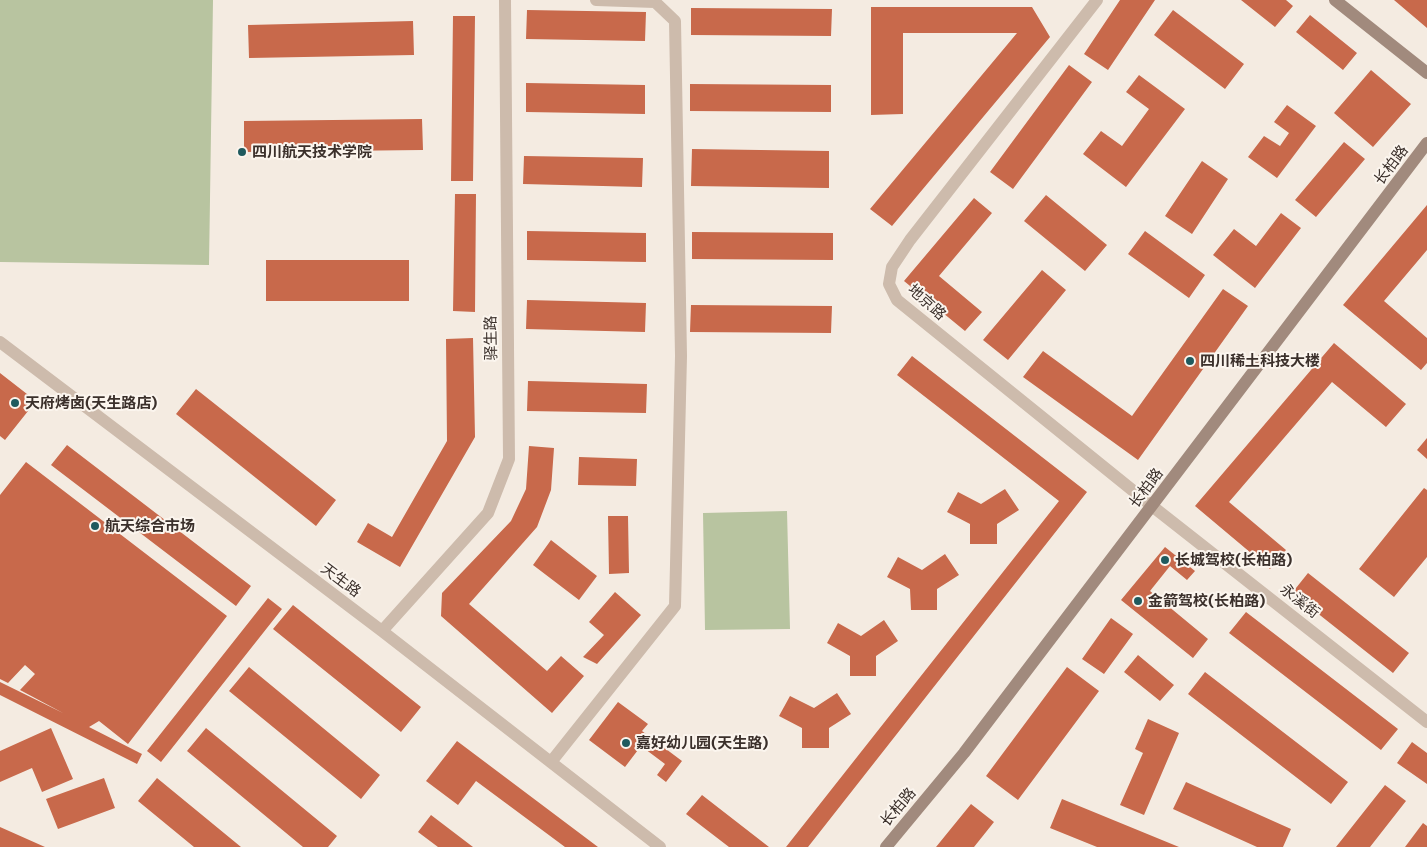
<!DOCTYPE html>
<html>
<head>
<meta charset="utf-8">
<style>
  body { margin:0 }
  canvas { display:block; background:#f4ebe1 }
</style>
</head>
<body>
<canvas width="1427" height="847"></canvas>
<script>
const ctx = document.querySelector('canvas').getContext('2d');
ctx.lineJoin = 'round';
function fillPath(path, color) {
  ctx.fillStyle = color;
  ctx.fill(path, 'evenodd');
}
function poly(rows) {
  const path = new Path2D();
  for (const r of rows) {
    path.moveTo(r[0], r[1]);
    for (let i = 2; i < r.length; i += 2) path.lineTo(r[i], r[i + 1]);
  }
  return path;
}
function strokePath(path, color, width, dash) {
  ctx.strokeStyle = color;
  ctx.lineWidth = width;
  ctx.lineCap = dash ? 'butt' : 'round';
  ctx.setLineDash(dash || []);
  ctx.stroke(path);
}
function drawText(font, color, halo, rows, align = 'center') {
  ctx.font = font + ' Commissioner,"Noto Sans SC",sans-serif';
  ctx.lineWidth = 4;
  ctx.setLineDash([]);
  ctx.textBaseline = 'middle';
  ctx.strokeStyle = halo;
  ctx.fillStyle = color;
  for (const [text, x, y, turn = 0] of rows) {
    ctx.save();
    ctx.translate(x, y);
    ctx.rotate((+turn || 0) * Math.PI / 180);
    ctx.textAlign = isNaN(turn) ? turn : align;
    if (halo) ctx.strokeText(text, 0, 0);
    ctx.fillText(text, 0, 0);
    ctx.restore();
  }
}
const green = poly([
  [0,0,213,0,209,265,0,262],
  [787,511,790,629,705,630,703,513]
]);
const building = poly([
  [1120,0,1155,0,1108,70,1084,54],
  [1241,0,1286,0,1293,6,1275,27],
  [1394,0,1427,0,1427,28],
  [871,7,1032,7,1050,37,892,226,870,209,1017,33,903,33,903,114,871,115],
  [691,8,832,9,831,36,691,35],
  [527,10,646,12,645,41,526,39],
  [1173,10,1244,64,1225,89,1154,35],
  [1310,15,1357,53,1343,70,1296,32],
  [453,16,475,16,473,181,451,181],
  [413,21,414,55,249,58,248,25],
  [1069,65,1092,82,1013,189,990,172],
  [1371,70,1411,104,1373,147,1334,113],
  [1139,75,1185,109,1126,187,1083,154,1101,131,1122,146,1149,109,1126,92],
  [526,83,645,85,645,114,526,112],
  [690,84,831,85,831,112,690,111],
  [1287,105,1316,126,1277,178,1248,157,1264,136,1280,146,1289,133,1274,122],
  [422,119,423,150,244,152,244,121],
  [1344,142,1365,159,1316,217,1295,200],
  [692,149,829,151,829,188,691,186],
  [524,156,643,158,642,187,523,184],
  [1202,161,1228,179,1192,234,1165,216],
  [455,194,476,194,475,312,453,311],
  [1046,195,1107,245,1085,271,1024,221],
  [974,198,992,213,939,276,982,312,965,331,904,281],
  [1427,205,1427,250,1384,301,1427,338,1427,363,1421,370,1343,305],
  [1281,213,1301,228,1255,288,1213,255,1234,229,1256,246],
  [527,231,646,233,646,262,527,260],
  [1145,231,1205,275,1189,298,1128,254],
  [692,232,833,233,833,260,692,259],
  [266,260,409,260,409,301,266,301],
  [1042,270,1066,290,1008,360,983,340],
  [1223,289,1248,306,1138,460,1023,377,1043,351,1132,416],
  [527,300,646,303,645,332,526,329],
  [691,305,832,306,831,333,690,332],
  [473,338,475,437,400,567,357,542,368,523,392,537,447,441,446,339],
  [1334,343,1406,404,1386,427,1332,382,1229,502,1286,550,1270,569,1195,506],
  [912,356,1087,492,808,847,786,847,1059,501,897,375],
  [0,373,36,401,5,440,0,436],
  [528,381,647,384,646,413,527,411],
  [196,389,336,500,316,526,176,414],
  [1427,438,1427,459,1417,450],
  [67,445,251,586,236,606,51,465],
  [529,446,554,448,551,490,537,527,469,604,547,671,561,656,584,676,552,713,441,616,442,593,511,521,526,489],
  [579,457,637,459,636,486,578,485],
  [26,462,227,616,128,744,99,721,89,727,142,754,137,764,0,695,0,682,63,713,20,690,35,674,25,665,8,683,0,679,0,495],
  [1424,488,1427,490,1427,557,1394,597,1359,569],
  [1005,489,1019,510,997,524,997,544,970,544,970,524,947,512,958,492,981,504],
  [608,516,628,516,629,573,609,574],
  [551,540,597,576,579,600,533,565],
  [1165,547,1195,571,1187,580,1170,566,1150,591,1208,639,1193,658,1121,600],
  [945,554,959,575,937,589,937,610,911,610,910,589,887,577,898,557,922,570],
  [1308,573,1409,653,1393,673,1292,593],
  [615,592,641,615,597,664,583,657,604,635,589,622],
  [268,598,282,609,161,762,147,751],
  [293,605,421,707,401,732,273,629],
  [1246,612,1398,729,1381,750,1229,633],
  [1111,618,1133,634,1104,674,1082,659],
  [884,620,898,641,876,656,876,676,850,676,850,656,827,643,838,623,861,636],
  [1138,655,1174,685,1160,701,1124,672],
  [249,667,380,775,361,799,229,691],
  [1067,667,1099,691,1018,800,986,776],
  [1205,672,1348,782,1331,804,1188,694],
  [837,693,851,714,829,728,829,748,802,748,802,728,779,716,790,696,814,708],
  [618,702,648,724,642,731,682,761,666,782,657,775,665,764,641,746,625,767,589,740],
  [1148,719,1179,733,1144,815,1120,805,1143,753,1135,749],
  [51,728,73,779,42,792,32,768,0,782,0,751],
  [206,728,337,836,328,847,303,847,187,751],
  [457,741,598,847,565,847,476,781,458,805,426,781],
  [1412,742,1427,753,1427,784,1397,763],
  [104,778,115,808,58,829,46,799],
  [157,778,241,847,194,847,138,801],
  [1186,782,1291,829,1283,847,1257,847,1173,809],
  [1385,785,1406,801,1370,847,1336,847],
  [702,795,769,847,729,847,686,814],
  [1062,799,1179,847,1097,847,1050,828],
  [971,804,994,822,974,847,936,847],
  [431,815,473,847,438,847,418,832],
  [1423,823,1427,826,1427,847,1405,847],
  [0,827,45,847,0,847]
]);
const street = poly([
  [1097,0,910,240,892,267,889,284,897,300,1152,506,1427,722],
  [0,342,382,631,660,847],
  [382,631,488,513,509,459,505,0],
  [551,762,675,606,681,356,675,21,655,2,596,0]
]);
const secondary = poly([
  [1335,0,1427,73],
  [886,847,964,753,1427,143]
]);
const markers = [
  [242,152,5,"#1f5a5e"],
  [1190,361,5,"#1f5a5e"],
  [15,403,5,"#1f5a5e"],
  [95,526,5,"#1f5a5e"],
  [1165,560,5,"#1f5a5e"],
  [1138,601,5,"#1f5a5e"],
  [626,743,5,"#1f5a5e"]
];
const poiNames = [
  ["四川航天技术学院",252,152],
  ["四川稀土科技大楼",1200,361],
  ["天府烤卤(天生路店)",25,403],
  ["航天综合市场",105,526],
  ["长城驾校(长柏路)",1175,560],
  ["金箭驾校(长柏路)",1148,601],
  ["嘉好幼儿园(天生路)",636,743]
];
const streetNames = [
  ["长柏路",1391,165,-53],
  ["地京路",927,302,42],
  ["驿生路",491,338,-91],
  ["长柏路",1146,488,-53],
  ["天生路",341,580,37],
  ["永溪街",1300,601,38],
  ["长柏路",898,807,-50]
];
fillPath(green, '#b8c4a0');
fillPath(building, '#c8694b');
strokePath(street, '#cdbbac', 12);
strokePath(secondary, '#a18a7d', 12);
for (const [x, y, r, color] of markers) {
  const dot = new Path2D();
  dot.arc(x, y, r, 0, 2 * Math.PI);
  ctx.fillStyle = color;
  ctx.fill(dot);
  strokePath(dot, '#fbf5ee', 2);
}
drawText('bold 15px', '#3b302b', '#fbf5ee', poiNames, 'left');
drawText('15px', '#3b302b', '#fbf5ee', streetNames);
</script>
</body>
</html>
